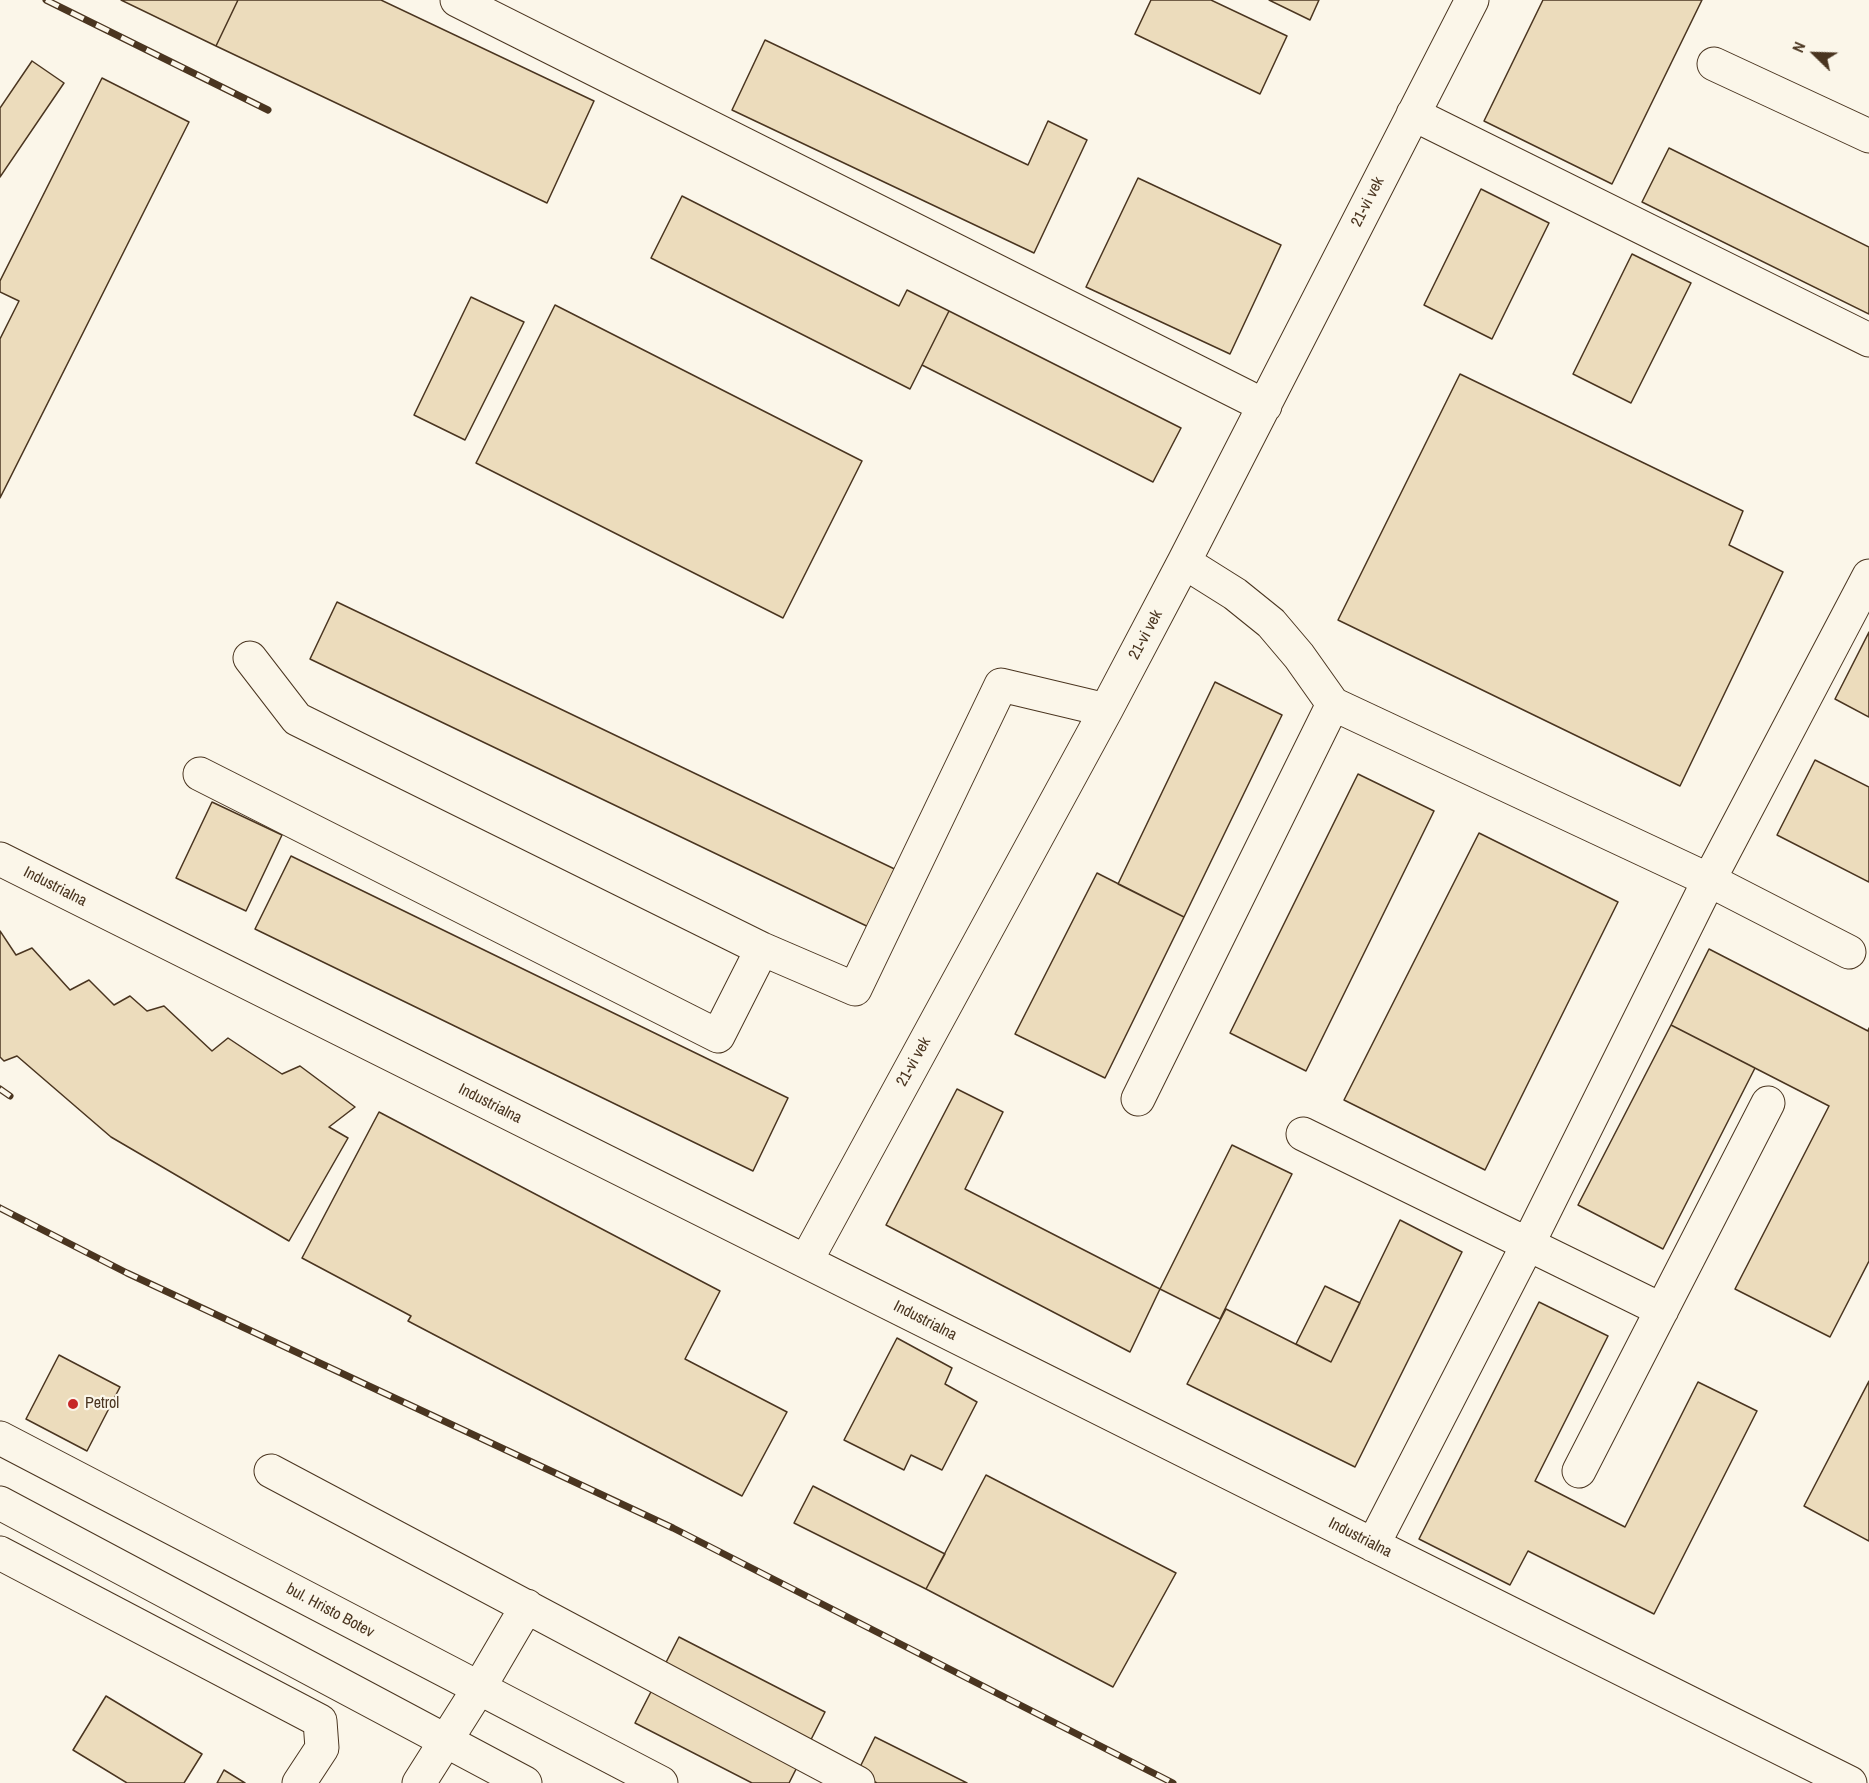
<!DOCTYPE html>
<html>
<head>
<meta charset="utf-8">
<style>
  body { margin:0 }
  #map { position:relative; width:1869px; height:1783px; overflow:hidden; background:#fbf6e9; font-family:"Archivo Narrow",sans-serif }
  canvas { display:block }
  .north { position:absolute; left:1785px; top:24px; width:60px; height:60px; -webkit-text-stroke:4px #fbf6e9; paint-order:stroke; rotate:293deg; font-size:16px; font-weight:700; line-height:24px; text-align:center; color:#4a3520 }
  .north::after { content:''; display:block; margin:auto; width:21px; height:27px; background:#4a3520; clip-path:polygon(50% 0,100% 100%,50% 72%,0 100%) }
</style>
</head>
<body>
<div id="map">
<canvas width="1869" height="1783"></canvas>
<div class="north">N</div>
</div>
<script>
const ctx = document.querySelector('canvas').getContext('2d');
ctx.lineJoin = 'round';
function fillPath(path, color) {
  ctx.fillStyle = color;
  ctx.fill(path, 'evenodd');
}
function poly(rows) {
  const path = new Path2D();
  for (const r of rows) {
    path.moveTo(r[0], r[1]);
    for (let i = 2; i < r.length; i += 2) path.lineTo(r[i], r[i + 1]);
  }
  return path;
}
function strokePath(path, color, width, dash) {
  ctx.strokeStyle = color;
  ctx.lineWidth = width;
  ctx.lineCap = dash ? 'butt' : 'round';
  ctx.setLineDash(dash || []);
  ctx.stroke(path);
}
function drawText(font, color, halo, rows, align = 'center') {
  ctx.font = font + ' "Archivo Narrow",sans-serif';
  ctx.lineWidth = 4.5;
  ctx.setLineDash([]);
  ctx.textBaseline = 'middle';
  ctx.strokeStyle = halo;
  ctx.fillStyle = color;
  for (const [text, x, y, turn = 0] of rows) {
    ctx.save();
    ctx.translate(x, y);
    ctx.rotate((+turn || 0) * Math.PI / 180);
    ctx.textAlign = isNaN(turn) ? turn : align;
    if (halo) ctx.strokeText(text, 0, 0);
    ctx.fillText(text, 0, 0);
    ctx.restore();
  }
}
const building = poly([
  [121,0,238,0,216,46,121,0],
  [238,0,381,0,594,101,547,203,216,46,238,0],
  [1151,0,1211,0,1287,36,1260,94,1135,34,1151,0],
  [1269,0,1319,0,1310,20,1269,0],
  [1543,0,1702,0,1612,184,1484,121,1543,0],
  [765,40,1028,165,1048,121,1087,140,1034,253,732,110,765,40],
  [32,61,64,83,0,177,0,108,32,61],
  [102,78,189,122,0,498,0,339,19,301,0,292,0,281,102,78],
  [1669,148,1869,247,1869,314,1642,202,1669,148],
  [1138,178,1281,245,1230,354,1086,287,1138,178],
  [1481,189,1549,223,1492,339,1424,305,1481,189],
  [682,196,899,306,907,290,949,311,910,389,651,258,682,196],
  [1632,254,1691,283,1631,403,1573,374,1632,254],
  [471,297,524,322,465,440,414,415,471,297],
  [555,305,862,461,783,618,476,463,555,305],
  [949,311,1181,428,1153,482,922,365,949,311],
  [1460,374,1743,511,1729,545,1783,572,1680,786,1338,620,1460,374],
  [337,602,905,874,877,931,310,659,337,602],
  [1869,632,1869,717,1835,699,1869,632],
  [1215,682,1282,715,1184,917,1118,884,1215,682],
  [1815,760,1869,787,1869,882,1777,835,1815,760],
  [1358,774,1434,811,1306,1071,1230,1033,1358,774],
  [212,802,282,835,246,911,176,878,212,802],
  [1479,833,1618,902,1485,1170,1344,1100,1479,833],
  [291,856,788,1098,753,1171,255,929,291,856],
  [1097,873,1184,917,1105,1078,1015,1034,1097,873],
  [0,931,16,955,32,948,70,990,89,980,114,1005,130,996,147,1011,164,1006,212,1051,228,1038,282,1074,300,1066,355,1107,329,1127,348,1138,289,1241,111,1137,17,1056,4,1061,0,1057,0,931],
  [1709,949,1868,1031,1869,1028,1869,1261,1830,1337,1735,1289,1829,1106,1671,1025,1709,949],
  [1671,1025,1755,1068,1663,1249,1578,1205,1671,1025],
  [957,1089,1003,1112,965,1189,1160,1289,1130,1352,886,1225,957,1089],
  [379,1112,720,1291,685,1359,787,1412,742,1496,408,1321,411,1316,302,1258,379,1112],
  [1232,1145,1292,1174,1220,1319,1160,1289,1232,1145],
  [1400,1220,1462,1252,1355,1467,1187,1384,1226,1309,1331,1362,1400,1220],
  [1325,1286,1360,1303,1331,1362,1296,1344,1325,1286],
  [1539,1302,1608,1336,1535,1481,1625,1527,1698,1382,1757,1411,1654,1614,1528,1551,1510,1585,1419,1539,1539,1302],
  [897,1338,952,1368,945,1384,977,1402,942,1470,911,1455,904,1470,844,1440,897,1338],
  [59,1355,120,1387,87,1451,26,1419,59,1355],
  [1869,1381,1869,1541,1804,1506,1869,1381],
  [986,1475,1176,1573,1113,1687,926,1589,986,1475],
  [813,1486,945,1554,926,1589,794,1523,813,1486],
  [679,1637,825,1712,789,1783,752,1783,635,1723,679,1637],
  [106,1696,202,1754,184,1783,127,1783,73,1750,106,1696],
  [875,1737,967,1783,877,1783,857,1773,875,1737],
  [224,1770,245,1783,217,1783,224,1770]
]);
const minor = poly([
  [457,0,1265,406],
  [1714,64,1869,136],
  [1413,114,1869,340],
  [1184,562,1235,594,1271,623,1299,656,1333,704],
  [250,658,297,719,762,949,855,989,1001,685,1106,710],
  [200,774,718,1036,762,949],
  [0,859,1850,1783],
  [1138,1099,1333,704,1709,880,1849,952],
  [1303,1134,1662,1310],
  [806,1261,1106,710,1184,562,1472,0],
  [271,1471,858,1783],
  [1579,1471,1768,1103],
  [1373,1545,1528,1244,1709,880,1869,576],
  [0,1553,320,1721,322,1748,299,1783],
  [419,1783,479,1688,527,1606]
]);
const major = poly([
  [0,1438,661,1783],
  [0,1503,525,1783]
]);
const rail = poly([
  [46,0,268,110],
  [0,1089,10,1096],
  [0,1208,127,1273,673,1528,1173,1783]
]);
const markers = [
  [73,1404,6,"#c62828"]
];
const streetNames = [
  ["21-vi vek",1368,202,-63],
  ["21-vi vek",1146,635,-62],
  ["Industrialna",55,887,27],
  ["21-vi vek",914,1062,-61],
  ["Industrialna",490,1104,27],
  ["Industrialna",925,1321,27],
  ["Industrialna",1360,1538,27],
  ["bul. Hristo Botev",330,1611,28]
];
const poiNames = [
  ["Petrol",85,1404]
];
fillPath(building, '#ecdcbc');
strokePath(building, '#4a3520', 1.5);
strokePath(minor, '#4a3520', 35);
strokePath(major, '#4a3520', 35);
strokePath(minor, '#fbf6e9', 33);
strokePath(major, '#fbf6e9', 33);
strokePath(rail, '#4a3520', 7);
strokePath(rail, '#fbf6e9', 4.5, [14]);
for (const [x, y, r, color] of markers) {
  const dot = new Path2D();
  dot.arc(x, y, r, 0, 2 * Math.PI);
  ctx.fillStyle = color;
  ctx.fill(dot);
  strokePath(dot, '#fbf6e9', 2);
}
drawText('16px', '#4a3520', '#fbf6e9', streetNames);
drawText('16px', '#4a3520', '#fbf6e9', poiNames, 'left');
</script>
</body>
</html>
